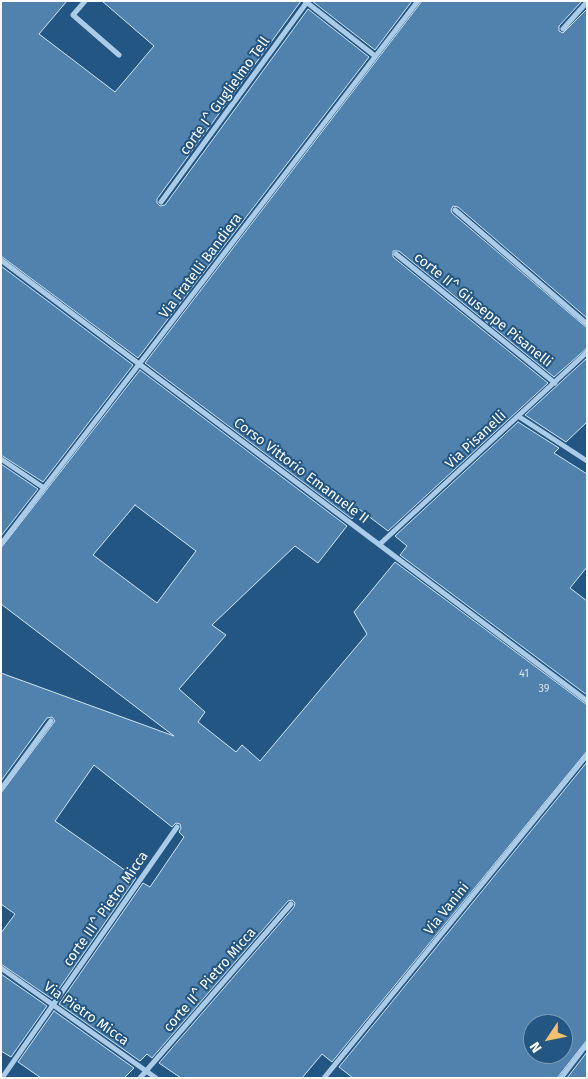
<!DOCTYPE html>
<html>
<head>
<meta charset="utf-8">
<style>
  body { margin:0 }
  #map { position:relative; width:588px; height:1079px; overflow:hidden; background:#235683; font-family:"Fira Sans",sans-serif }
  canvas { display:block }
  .frame { position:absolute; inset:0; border:2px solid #fff; pointer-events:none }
  .north { position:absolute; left:523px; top:1014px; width:50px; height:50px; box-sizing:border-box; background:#235683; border:1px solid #7b9ab5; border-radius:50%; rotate:236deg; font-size:14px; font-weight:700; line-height:20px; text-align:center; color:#fff }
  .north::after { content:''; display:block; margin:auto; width:18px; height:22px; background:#f3c06e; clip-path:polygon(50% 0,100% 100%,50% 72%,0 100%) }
</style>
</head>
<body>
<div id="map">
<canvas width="588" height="1079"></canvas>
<div class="frame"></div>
<div class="north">N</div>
</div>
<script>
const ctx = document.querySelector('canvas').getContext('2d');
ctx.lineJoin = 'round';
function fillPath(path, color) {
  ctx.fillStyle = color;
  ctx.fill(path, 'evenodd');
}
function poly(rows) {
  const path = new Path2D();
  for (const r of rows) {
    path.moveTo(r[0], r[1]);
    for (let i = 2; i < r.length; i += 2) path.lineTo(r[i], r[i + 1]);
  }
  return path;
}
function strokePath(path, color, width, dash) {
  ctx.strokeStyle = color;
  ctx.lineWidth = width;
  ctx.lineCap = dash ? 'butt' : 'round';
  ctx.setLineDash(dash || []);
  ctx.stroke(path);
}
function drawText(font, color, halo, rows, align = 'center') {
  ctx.font = font + ' "Fira Sans",sans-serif';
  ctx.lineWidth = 4;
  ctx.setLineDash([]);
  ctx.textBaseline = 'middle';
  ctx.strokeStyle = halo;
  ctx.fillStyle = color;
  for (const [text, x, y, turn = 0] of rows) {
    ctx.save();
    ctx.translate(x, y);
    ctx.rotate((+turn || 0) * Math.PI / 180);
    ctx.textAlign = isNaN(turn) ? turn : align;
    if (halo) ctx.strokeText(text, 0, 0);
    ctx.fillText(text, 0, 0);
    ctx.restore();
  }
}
const building = poly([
  [1,1,67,1,39,34,115,92,154,46,102,1,301,1,157,199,157,203,160,206,165,205,308,9,369,57,138,358,1,256,1,1],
  [312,1,412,1,375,50,312,1],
  [422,1,582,1,559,26,559,31,563,33,587,9,587,318,458,207,453,206,451,210,452,213,587,328,587,348,554,377,399,251,393,251,393,257,548,383,388,531,359,509,352,519,145,363,422,1],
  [1,266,133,365,43,482,1,455,1,266],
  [587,358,587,422,566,442,525,415,587,358],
  [140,370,347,526,318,563,295,546,212,625,226,635,179,689,205,712,198,722,236,752,242,745,260,761,367,634,354,612,395,562,587,705,587,751,332,1062,322,1054,302,1078,181,1078,159,1063,294,907,295,903,292,900,288,901,152,1058,147,1054,140,1061,59,1004,143,883,150,887,184,837,179,832,181,828,180,824,176,823,172,827,94,765,55,821,136,878,52,999,1,964,1,933,15,914,1,904,1,793,55,721,52,717,47,718,1,781,1,673,174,736,1,604,1,548,140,370],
  [135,505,196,551,157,603,93,555,135,505],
  [518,422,559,448,554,453,587,474,587,567,570,588,587,601,587,695,400,555,407,546,395,536,518,422],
  [1,464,38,489,1,536,1,464],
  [587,762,587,1040,557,1078,353,1078,339,1067,587,762],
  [533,1024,563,1024,563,1054,533,1054,533,1024],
  [1,974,47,1006,11,1057,1,1051,1,974],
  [54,1011,134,1068,124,1078,41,1078,18,1062,54,1011],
  [587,1052,587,1078,567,1078,587,1052]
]);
const street = poly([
  [85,1,73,15,119,55],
  [305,1,375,56],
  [563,29,587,2],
  [161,202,307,2],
  [455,210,587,324],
  [396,254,555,383],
  [1,260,587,701],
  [518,416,587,461],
  [1,459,44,488],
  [1,544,418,1],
  [380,544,587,352],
  [1,789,51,721],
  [1,968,156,1078],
  [2,1078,177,827],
  [140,1078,291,904],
  [324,1078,587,755],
  [561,1078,587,1044]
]);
const numberNames = [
  ["41",524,674],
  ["39",544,689]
];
const streetNames = [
  ["corte I^ Guglielmo Tell",225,96,-54],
  ["Via Fratelli Bandiera",201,266,-53],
  ["corte II^ Giuseppe Pisanelli",483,310,39],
  ["Via Pisanelli",476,440,-43],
  ["Corso Vittorio Emanuele II",301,471,37],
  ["corte III^ Pietro Micca",106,909,-55],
  ["Via Vanini",447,909,-51],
  ["corte II^ Pietro Micca",210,980,-49],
  ["Via Pietro Micca",86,1014,35]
];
fillPath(building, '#5082ad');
strokePath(building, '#cfe5f6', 1);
strokePath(street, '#abcce8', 5);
drawText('11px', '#d3e0ea', null, numberNames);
drawText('14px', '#fff', '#235683', streetNames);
</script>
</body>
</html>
